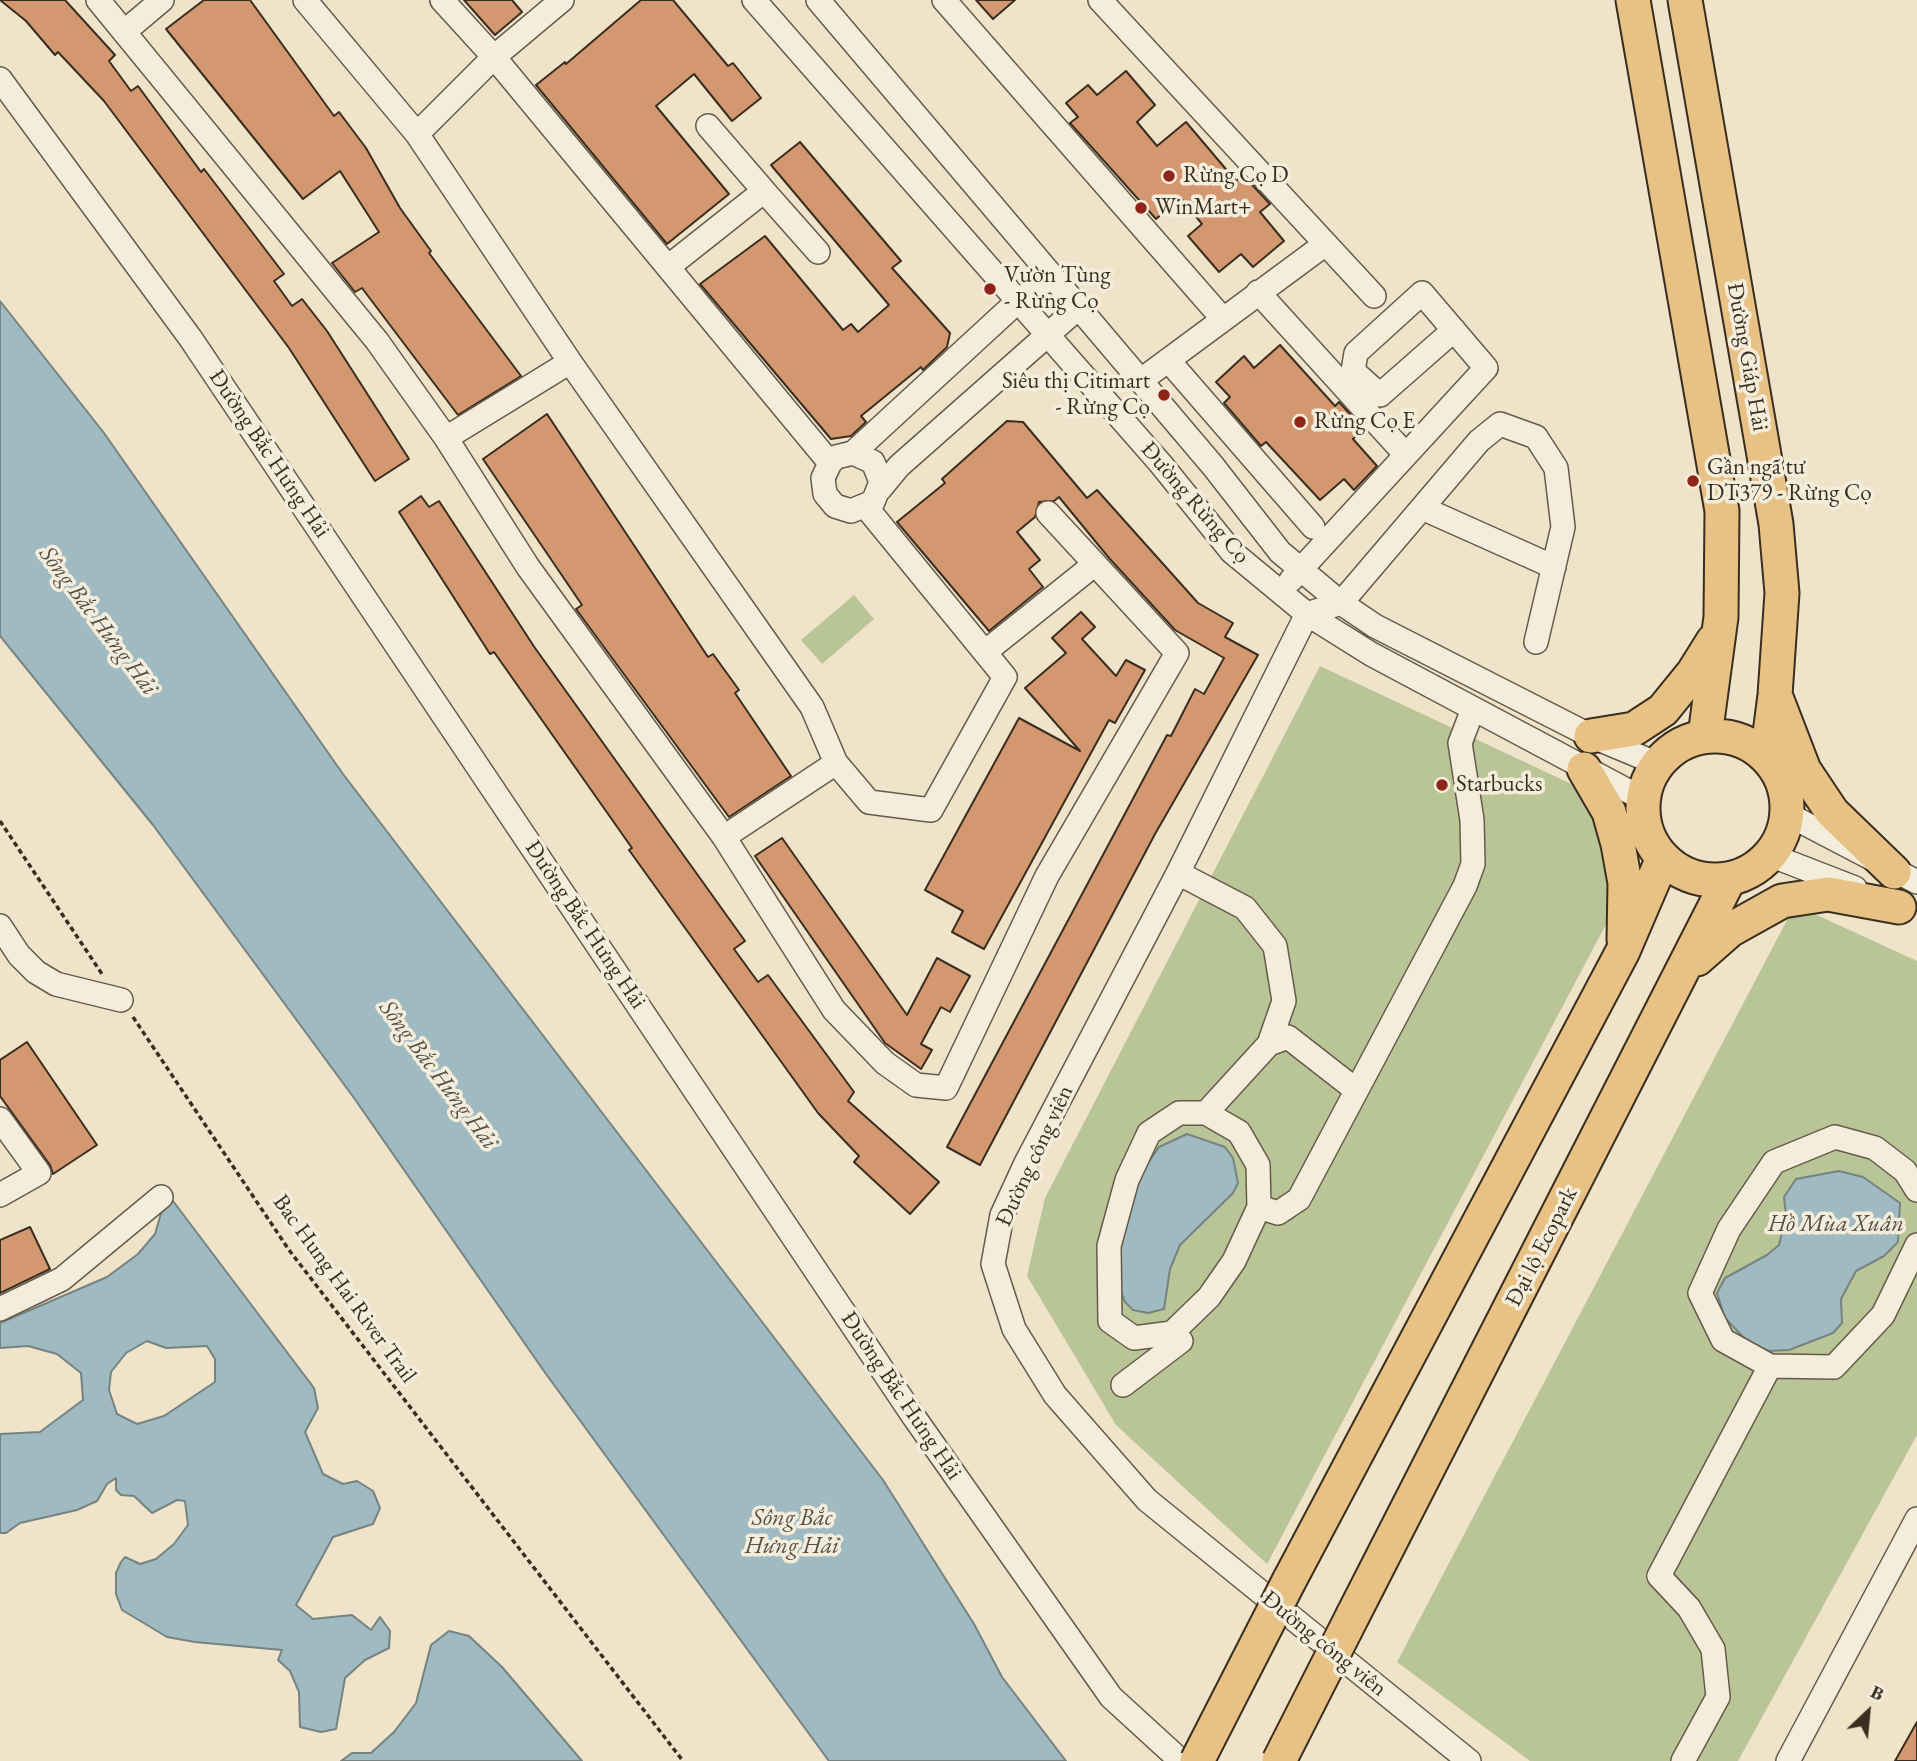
<!DOCTYPE html>
<html>
<head>
<meta charset="utf-8">
<style>
  body { margin:0 }
  #map { position:relative; width:1917px; height:1761px; overflow:hidden; background:#efe3c9; font-family:"EB Garamond",serif }
  canvas { display:block }
  .north { position:absolute; left:1833px; top:1677px; width:70px; height:70px; -webkit-text-stroke:5px #f5eddc; paint-order:stroke; rotate:26deg; font-size:19px; font-weight:700; line-height:28px; text-align:center; color:#392e20 }
  .north::after { content:''; display:block; margin:auto; width:24px; height:32px; background:#392e20; clip-path:polygon(50% 0,100% 100%,50% 72%,0 100%) }
</style>
</head>
<body>
<div id="map">
<canvas width="1917" height="1761"></canvas>
<div class="north">B</div>
</div>
<script>
const ctx = document.querySelector('canvas').getContext('2d');
ctx.lineJoin = 'round';
function fillPath(path, color) {
  ctx.fillStyle = color;
  ctx.fill(path, 'evenodd');
}
function poly(rows) {
  const path = new Path2D();
  for (const r of rows) {
    if (r.length === 3) {
      path.moveTo(r[0] + r[2], r[1]);
      path.arc(r[0], r[1], r[2], 0, 2 * Math.PI);
      continue;
    }
    path.moveTo(r[0], r[1]);
    for (let i = 2; i < r.length; i += 2) path.lineTo(r[i], r[i + 1]);
  }
  return path;
}
function strokePath(path, color, width, dash) {
  ctx.strokeStyle = color;
  ctx.lineWidth = width;
  ctx.lineCap = dash ? 'butt' : 'round';
  ctx.setLineDash(dash || []);
  ctx.stroke(path);
}
function drawText(font, color, halo, rows, align = 'center') {
  ctx.font = font + ' "EB Garamond",serif';
  ctx.lineWidth = 7;
  ctx.setLineDash([]);
  ctx.textBaseline = 'middle';
  ctx.strokeStyle = halo;
  ctx.fillStyle = color;
  for (const [text, x, y, turn = 0] of rows) {
    ctx.save();
    ctx.translate(x, y);
    ctx.rotate((+turn || 0) * Math.PI / 180);
    ctx.textAlign = isNaN(turn) ? turn : align;
    if (halo) ctx.strokeText(text, 0, 0);
    ctx.fillText(text, 0, 0);
    ctx.restore();
  }
}
const green = poly([
  [854,595,874,619,822,664,801,640],
  [1320,666,1580,788,1606,830,1611,915,1267,1564,1116,1425,1027,1276,1045,1198],
  [1795,905,1917,961,1917,1435,1738,1761,1530,1761,1397,1662]
]);
const water = poly([
  [0,301,104,433,343,774,883,1480,974,1624,1002,1677,1066,1761,829,1761,546,1374,354,1098,153,825,0,636,0,301],
  [1187,1134,1225,1147,1233,1158,1238,1183,1233,1193,1180,1245,1170,1269,1164,1309,1148,1313,1133,1310,1125,1302,1117,1282,1121,1235,1142,1172,1159,1147,1187,1134],
  [1839,1171,1863,1177,1900,1203,1898,1242,1884,1256,1856,1271,1841,1299,1842,1323,1833,1333,1789,1350,1769,1351,1749,1343,1725,1318,1717,1293,1725,1278,1767,1255,1779,1245,1786,1216,1784,1197,1796,1179,1839,1171],
  [173,1201,314,1388,318,1408,305,1432,323,1474,343,1484,357,1481,373,1491,380,1508,373,1524,333,1537,296,1605,313,1619,352,1615,371,1630,380,1617,390,1631,389,1648,365,1660,345,1678,336,1729,321,1732,300,1727,299,1692,290,1671,278,1660,282,1650,195,1642,167,1637,122,1610,116,1594,116,1573,121,1562,125,1557,140,1564,156,1559,174,1544,188,1525,185,1501,177,1500,152,1513,134,1496,121,1495,116,1490,116,1478,107,1484,97,1501,77,1510,20,1523,6,1533,0,1533,0,1434,40,1432,83,1400,81,1373,57,1354,28,1346,0,1348,0,1323,107,1277,138,1254,155,1234,164,1203,173,1201],
  [147,1341,166,1348,207,1346,215,1359,215,1382,164,1416,137,1424,117,1414,109,1390,111,1372,126,1353,147,1341],
  [449,1631,469,1636,502,1667,582,1761,341,1761,352,1753,371,1753,394,1732,416,1703,431,1645,449,1631]
]);
const building = poly([
  [0,0,65,0,115,55,109,61,131,91,138,86,201,172,204,169,284,274,274,281,292,306,302,299,327,331,409,459,375,481,289,348,104,101,58,52,55,55,26,21,0,0],
  [204,0,250,0,334,116,339,112,366,148,400,208,431,251,429,253,521,376,458,415,362,288,355,292,332,263,379,232,340,171,303,199,166,29,204,0],
  [464,0,512,0,522,12,495,35,464,0],
  [641,0,673,0,728,66,733,63,761,98,732,121,694,74,656,106,729,194,667,244,536,85,565,62,566,64,641,0],
  [976,0,1015,0,993,19,976,0],
  [1126,71,1155,105,1137,122,1157,146,1186,122,1236,181,1243,175,1270,204,1260,212,1284,241,1253,267,1241,254,1219,272,1188,236,1202,224,1181,198,1156,219,1070,123,1078,117,1066,103,1088,85,1097,95,1126,71],
  [800,142,901,261,892,268,950,333,947,347,923,370,921,367,861,416,866,422,851,436,831,439,700,284,765,236,843,330,851,324,858,332,889,305,771,165,800,142],
  [1280,345,1335,406,1339,402,1364,429,1353,439,1377,466,1354,490,1344,479,1320,500,1266,442,1261,446,1224,403,1230,397,1216,382,1244,356,1254,368,1280,345],
  [547,414,708,657,713,654,739,690,735,693,791,776,729,817,576,609,582,605,483,459,547,414],
  [1007,421,1023,422,1087,498,1097,490,1198,603,1233,623,1225,637,1258,655,1155,834,980,1165,947,1147,1167,735,1171,736,1195,689,1204,694,1224,658,1175,630,1109,558,1059,497,1054,501,1039,502,1035,517,1017,532,1040,560,1029,569,1043,587,989,631,897,522,945,483,942,479,1007,421],
  [421,496,429,507,439,501,535,648,745,941,734,949,758,982,768,975,854,1092,848,1101,939,1182,910,1214,854,1162,859,1156,818,1113,629,850,632,848,494,652,490,654,399,512,421,496],
  [1081,612,1095,627,1082,639,1116,676,1126,660,1145,670,1115,723,1109,720,984,949,952,932,963,911,925,890,1019,718,1080,751,1025,688,1066,653,1052,638,1081,612],
  [782,838,907,1015,937,958,970,976,950,1012,941,1007,921,1044,932,1050,921,1069,885,1043,755,856,782,838],
  [27,1042,97,1145,53,1174,50,1165,0,1096,0,1060,27,1042],
  [30,1227,50,1269,0,1293,0,1240,30,1227],
  [1917,1722,1917,1761,1895,1761,1917,1722]
]);
const path = poly([
  [0,821,102,974],
  [133,1017,289,1250,683,1761]
]);
const minor = poly([
  [98,0,377,341,446,438,570,362],
  [305,0,417,134,570,362,812,707,836,763,869,802,931,810,1005,677,866,507],
  [442,0,494,57,562,0],
  [754,0,1160,463,1232,552,1307,614,1371,654,1643,799],
  [818,0,1213,466,1280,552,1341,603,1375,626,1591,736,1658,764],
  [944,0,1222,318],
  [1100,0,1374,296],
  [124,32,162,0],
  [0,79,191,339,914,1417,1111,1697,1181,1761],
  [417,134,494,57,830,463],
  [764,191,818,252],
  [668,267,764,191,708,126],
  [1258,292,1406,455],
  [1168,360,1313,527],
  [1140,381,1324,245],
  [446,438,528,567,724,837,836,763],
  [853,453,873,462,881,482,873,502,851,511,835,506,825,494,823,478,830,463,836,457,853,453,1018,301,1051,277],
  [880,489,899,466,1078,308],
  [1422,508,1554,567],
  [1048,513,1095,564],
  [1291,580,1486,368,1422,293,1356,353,1353,371,1380,395,1454,330],
  [1787,814,1917,882],
  [724,837,834,1010,885,1063,916,1085,946,1088,1047,876,1177,653,1095,564,985,652],
  [1770,855,1855,888],
  [0,926,19,955,36,972,56,984,121,1000],
  [1269,1044,1288,1037,1356,1090],
  [1206,1113,1239,1132,1258,1165,1259,1207,1278,1213,1299,1199,1465,886,1473,864,1472,820,1460,743,1473,709],
  [0,1119,39,1173,0,1195],
  [1917,1190,1905,1171,1875,1148,1835,1137,1774,1162,1729,1229,1700,1293,1723,1340,1770,1366,1834,1367,1883,1315,1917,1245],
  [0,1309,62,1279,161,1197],
  [1172,1333,1209,1297,1234,1261,1259,1207],
  [1123,1385,1181,1341,1172,1333,1134,1338,1110,1321,1109,1246,1127,1180,1149,1133,1179,1113,1206,1113,1269,1044,1284,1001,1275,946,1245,908,1178,873],
  [1469,1761,1147,1500,1055,1395,1014,1329,993,1264,1002,1215,1026,1163,1178,873,1307,614,1341,603,1479,441,1500,424,1536,437,1556,468,1563,527,1536,642],
  [1683,1761,1718,1697,1713,1649,1689,1608,1659,1576,1770,1366],
  [1788,1761,1917,1519]
]);
const highway = poly([
  [1633,0,1722,511,1721,617,1705,736],
  [1685,0,1776,524,1782,593,1775,695,1767,757],
  [1777,700,1804,770,1832,812,1894,872],
  [1715,808,72],
  [1591,736,1634,729,1663,710,1693,673,1713,641],
  [1584,769,1609,812,1618,844,1625,883,1624,940],
  [1697,959,1730,930,1782,901,1828,894,1899,907],
  [1289,1581,1623,951,1663,858],
  [1353,1615,1729,879]
]);
const highwayBridge = poly([
  [1197,1761,1289,1581],
  [1279,1761,1353,1615]
]);
const markers = [
  [1169,176,7,"#8f2418"],
  [1141,208,7,"#8f2418"],
  [990,289,7,"#8f2418"],
  [1164,395,7,"#8f2418"],
  [1300,422,7,"#8f2418"],
  [1693,481,7,"#8f2418"],
  [1442,785,7,"#8f2418"]
];
const poiNames = [
  ["Rừng Cọ D",1183,176],
  ["WinMart+",1155,208],
  ["Vườn Tùng",1004,276],
  ["- Rừng Cọ",1004,302],
  ["Siêu thị Citimart",1150,382,"right"],
  ["- Rừng Cọ",1150,408,"right"],
  ["Rừng Cọ E",1314,422],
  ["Gần ngã tư",1707,468],
  ["DT379 - Rừng Cọ",1707,494],
  ["Starbucks",1456,785]
];
const streetNames = [
  ["Đường Giáp Hải",1747,357,80],
  ["Đường Bắc Hưng Hải",269,454,56],
  ["Đường Rừng Cọ",1195,503,49],
  ["Đường Bắc Hưng Hải",585,925,56],
  ["Đường công viên",1035,1156,-65],
  ["Đại lộ Ecopark",1542,1247,-63],
  ["Bac Hung Hai River Trail",344,1289,54],
  ["Đường Bắc Hưng Hải",901,1396,56],
  ["Đường công viên",1324,1644,39]
];
const waterNames = [
  ["Sông Bắc Hưng Hải",98,621,53],
  ["Sông Bắc Hưng Hải",438,1075,53],
  ["Hồ Mùa Xuân",1836,1224],
  ["Sông Bắc",792,1518],
  ["Hưng Hải",792,1546]
];
fillPath(green, '#b9c497');
fillPath(water, '#9fbbc1');
strokePath(water, '#768381', 2);
fillPath(building, '#d49871');
strokePath(building, '#392e20', 2);
strokePath(minor, '#665b4a', 26);
strokePath(highway, '#392e20', 37);
strokePath(path, '#392e20', 3.5, [5, 3.5]);
strokePath(minor, '#f5eddc', 23);
strokePath(highway, '#e8c284', 33);
strokePath(highwayBridge, '#392e20', 37, []);
strokePath(highwayBridge, '#e8c284', 33);
for (const [x, y, r, color] of markers) {
  const dot = new Path2D();
  dot.arc(x, y, r, 0, 2 * Math.PI);
  ctx.fillStyle = color;
  ctx.fill(dot);
  strokePath(dot, '#f5eddc', 2.5);
}
drawText('23px', '#392e20', '#f5eddc', poiNames, 'left');
drawText('23px', '#392e20', '#f5eddc', streetNames);
drawText('italic 24px', '#525148', '#f5eddc', waterNames);
</script>
</body>
</html>
